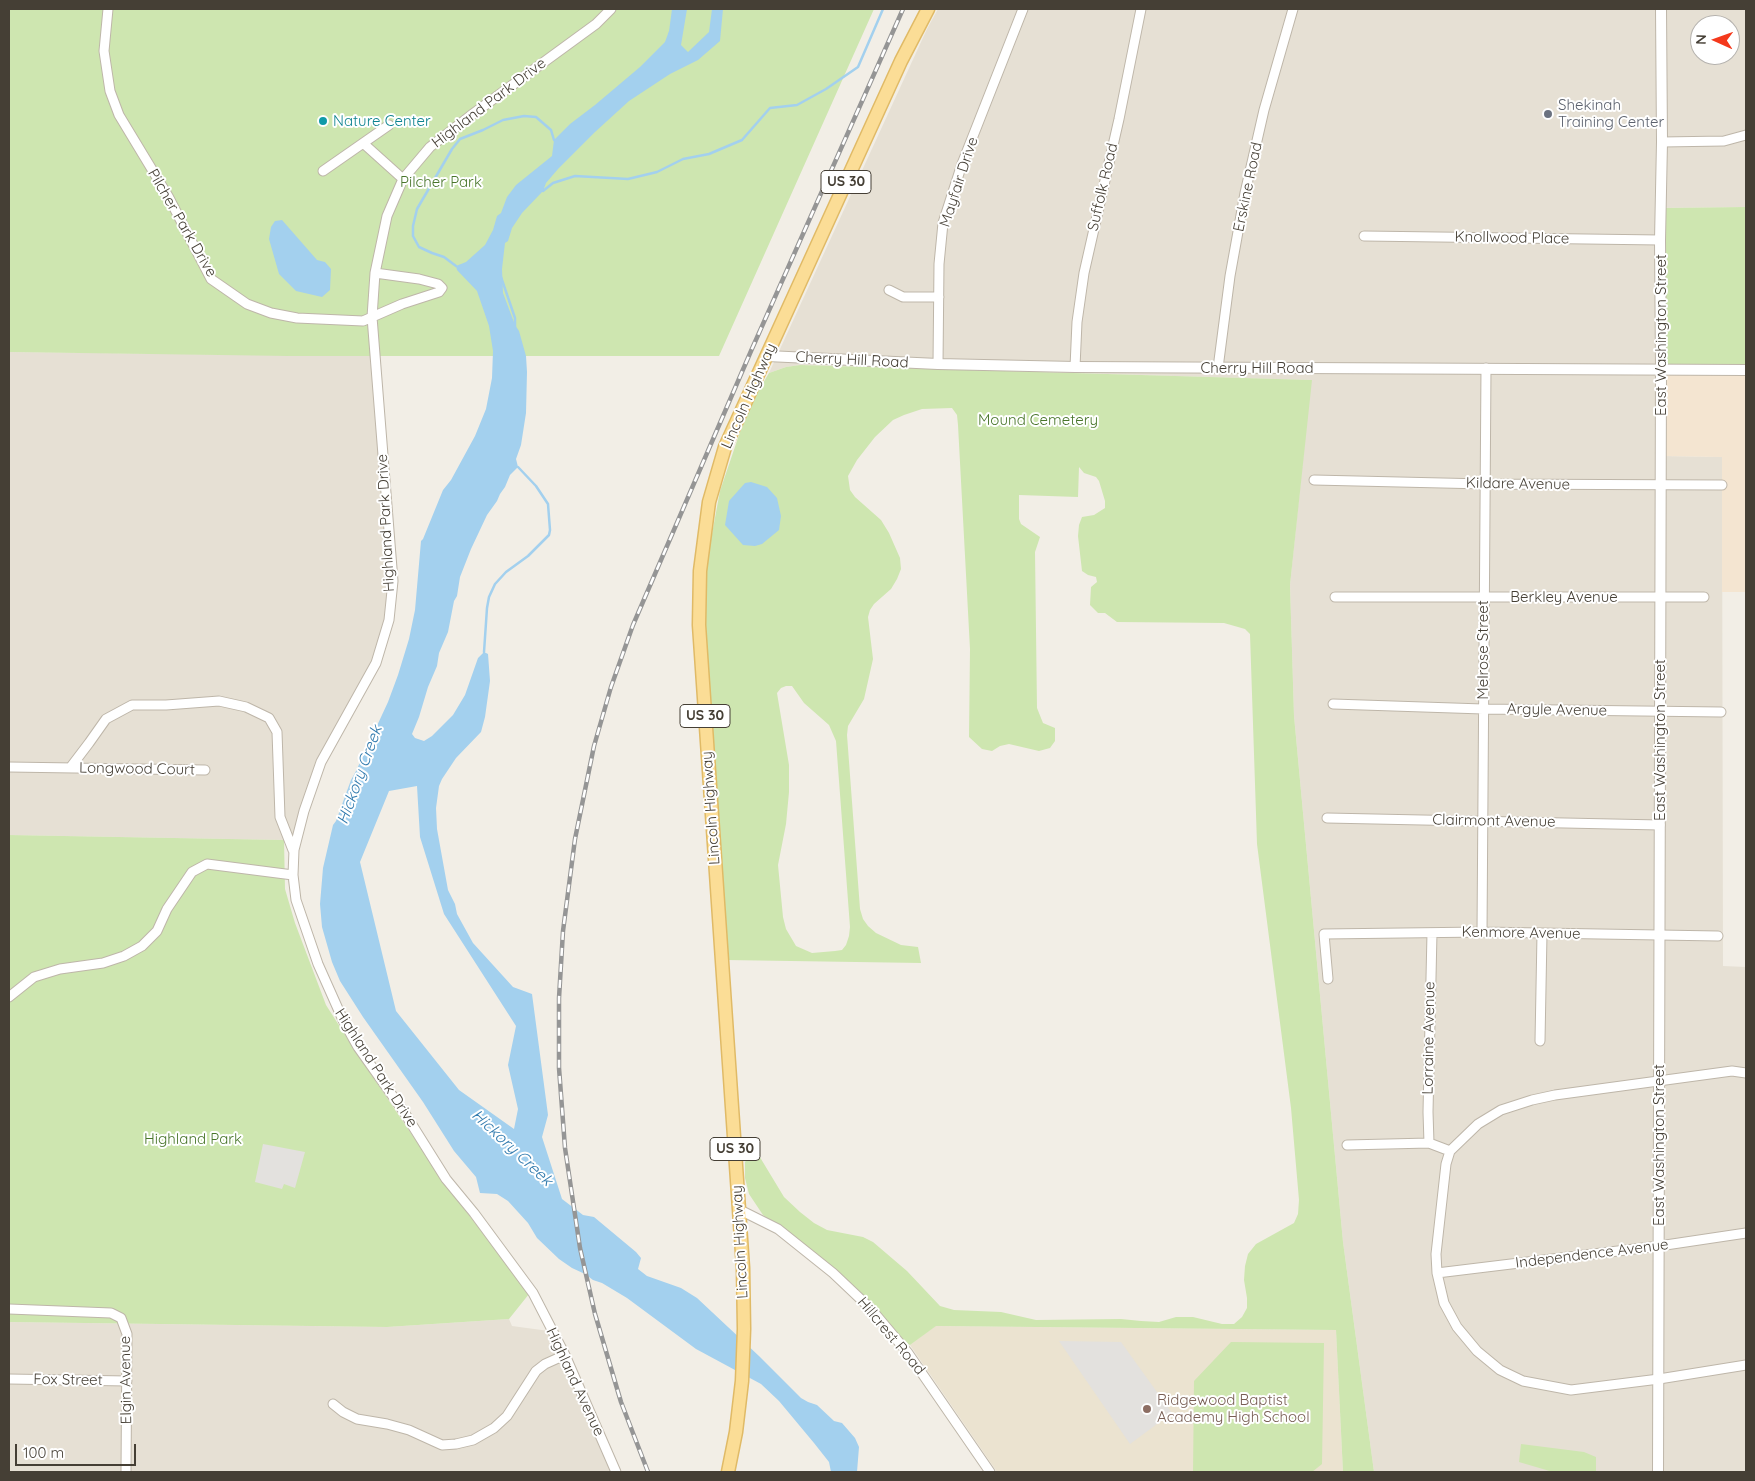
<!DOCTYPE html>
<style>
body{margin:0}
#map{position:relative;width:1755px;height:1481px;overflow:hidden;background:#f2eee6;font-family:Quicksand,sans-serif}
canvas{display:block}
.frame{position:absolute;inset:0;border:10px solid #453f35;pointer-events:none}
.north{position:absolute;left:1690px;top:15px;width:50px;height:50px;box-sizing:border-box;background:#fff;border:1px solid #b5b2ae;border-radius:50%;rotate:272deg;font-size:14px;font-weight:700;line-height:20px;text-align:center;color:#453f35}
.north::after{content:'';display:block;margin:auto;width:18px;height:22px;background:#f4391c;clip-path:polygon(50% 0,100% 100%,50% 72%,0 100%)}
.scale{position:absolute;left:15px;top:1444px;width:121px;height:22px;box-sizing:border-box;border:2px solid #453f35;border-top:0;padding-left:6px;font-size:15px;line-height:18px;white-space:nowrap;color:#453f35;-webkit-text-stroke:4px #fff;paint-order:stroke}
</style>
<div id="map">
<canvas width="1755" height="1481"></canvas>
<div class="frame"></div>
<div class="north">N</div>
<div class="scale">100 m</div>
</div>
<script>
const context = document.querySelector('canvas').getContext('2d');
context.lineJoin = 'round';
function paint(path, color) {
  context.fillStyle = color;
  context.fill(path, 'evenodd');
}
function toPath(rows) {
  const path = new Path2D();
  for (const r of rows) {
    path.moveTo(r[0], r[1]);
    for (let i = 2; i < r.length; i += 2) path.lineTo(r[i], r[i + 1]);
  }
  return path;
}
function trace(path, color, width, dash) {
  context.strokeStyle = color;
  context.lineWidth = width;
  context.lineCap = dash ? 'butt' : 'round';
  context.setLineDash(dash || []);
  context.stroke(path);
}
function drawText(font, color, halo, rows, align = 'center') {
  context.font = font + ' Quicksand,sans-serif';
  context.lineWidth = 4;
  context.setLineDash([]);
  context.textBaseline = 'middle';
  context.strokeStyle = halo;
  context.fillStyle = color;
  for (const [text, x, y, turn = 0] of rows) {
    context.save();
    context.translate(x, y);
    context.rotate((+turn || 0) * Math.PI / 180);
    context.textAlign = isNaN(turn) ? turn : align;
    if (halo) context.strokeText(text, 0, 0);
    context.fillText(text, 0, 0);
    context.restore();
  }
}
paint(toPath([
 [938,9,1746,9,1746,207,1658,208,1663,456,1722,457,1723,966,1746,967,1746,1472,1374,1472,1343,1242,1294,716,1290,585,1311,380,800,365,786,367,769,373,927,29],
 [1700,25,1730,25,1730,55,1700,55],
 [9,352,370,356,389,577,385,619,372,664,317,760,295,838,284,840,9,835],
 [509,1319,512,1326,549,1331,564,1357,613,1472,9,1472,9,1322,387,1327]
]), '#e6e0d4');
paint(toPath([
 [1664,371,1746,372,1746,592,1722,592,1722,457,1663,456]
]), '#f4e5d1');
paint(toPath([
 [935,1326,1336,1330,1343,1472,997,1472,910,1345]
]), '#ebe3d0');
paint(toPath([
 [9,9,874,9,719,356,289,356,9,352],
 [1746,207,1746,367,1663,366,1663,208],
 [800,365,1312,380,1290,585,1294,716,1343,1242,1374,1472,1343,1472,1336,1330,936,1326,910,1345,904,1343,856,1288,813,1252,763,1215,749,1194,745,1178,745,1162,752,1154,758,1154,784,1197,800,1212,814,1223,827,1230,863,1237,873,1242,907,1271,940,1306,954,1310,1001,1312,1036,1320,1121,1319,1141,1321,1159,1322,1176,1317,1193,1317,1222,1324,1234,1324,1242,1317,1247,1308,1247,1298,1244,1280,1245,1266,1248,1254,1256,1244,1294,1223,1298,1214,1299,1200,1291,1108,1257,844,1250,634,1245,629,1224,623,1117,622,1105,613,1098,613,1090,605,1091,587,1097,582,1096,577,1088,575,1082,571,1078,536,1079,525,1082,517,1094,515,1105,508,1105,501,1099,481,1096,477,1084,473,1079,467,1078,497,1019,495,1019,519,1021,524,1040,537,1035,552,1037,708,1043,723,1055,728,1055,741,1050,748,1039,751,1009,744,1000,746,992,751,982,749,969,737,970,649,958,425,957,415,952,408,922,409,904,415,893,420,875,437,857,460,848,476,850,490,855,497,881,520,889,533,900,558,901,569,897,579,891,589,874,604,870,610,868,617,873,659,864,699,848,726,847,735,860,909,863,919,868,926,876,933,901,945,918,947,921,963,726,960,703,601,706,566,720,491,740,432,753,400,769,373,786,367],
 [786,686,792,686,804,703,829,725,836,741,850,927,849,936,846,945,842,950,835,951,812,953,796,946,786,929,783,917,778,865,786,824,789,792,789,765,777,693,781,688],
 [9,835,284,840,285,889,295,923,326,1005,356,1052,444,1182,529,1294,509,1319,387,1327,9,1322],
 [1231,1342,1324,1343,1322,1464,1312,1472,1193,1472,1194,1381],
 [1521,1444,1584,1452,1596,1457,1596,1472,1553,1472,1519,1462]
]), '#cee6b0');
paint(toPath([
 [263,1144,305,1152,295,1188,284,1184,282,1189,255,1182],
 [1059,1341,1121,1342,1172,1413,1130,1444]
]), '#e3e1de');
paint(toPath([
 [672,9,687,9,681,45,688,52,709,32,712,9,723,9,720,41,698,60,670,74,629,101,595,132,558,169,546,183,543,191,522,213,512,228,508,241,505,243,502,269,503,293,515,325,519,331,526,356,527,372,526,413,521,445,516,459,518,467,510,475,505,487,500,494,497,501,487,515,471,549,460,577,457,596,454,601,448,632,439,653,437,666,428,687,419,717,412,734,415,738,424,741,432,736,453,715,465,695,478,658,484,652,488,654,490,681,485,717,481,732,456,758,442,779,439,786,436,808,437,829,448,890,455,904,457,914,473,943,513,987,532,994,548,1115,542,1137,562,1199,583,1215,594,1217,636,1252,641,1258,638,1269,647,1276,681,1288,697,1298,759,1356,801,1398,808,1402,817,1405,834,1421,842,1423,855,1438,859,1447,857,1472,831,1472,829,1462,814,1443,779,1401,761,1384,696,1349,627,1298,602,1283,593,1280,585,1274,572,1268,559,1259,537,1238,528,1223,508,1201,497,1194,480,1193,476,1177,454,1151,423,1102,363,1017,340,981,332,962,322,927,320,904,323,868,333,825,336,821,351,780,356,771,388,702,398,675,409,639,415,610,421,541,423,539,443,490,451,480,475,436,486,409,492,378,493,351,489,326,477,291,457,270,456,266,466,262,485,245,493,230,497,216,501,213,507,197,516,185,552,156,554,140,570,124,595,105,640,67,668,39],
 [417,786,420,837,444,914,516,1026,508,1065,518,1109,514,1129,459,1090,396,1011,360,862,389,791],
 [282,220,317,260,325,262,331,269,330,290,322,297,296,291,279,274,269,239,271,227,275,221],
 [751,482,767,487,777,498,781,516,779,530,762,544,755,546,743,545,725,525,729,501,745,483]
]), '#a3d0ee');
trace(toPath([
 [666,43,670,32],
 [543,191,553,183,575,176,628,179,657,172,683,159,709,154,742,140,770,108,797,105,826,89,858,67,883,9],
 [456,266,444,257,432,253,419,247,413,236,413,226,417,209,452,149,460,139,483,130,503,120,524,116,536,117,551,130,554,140],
 [501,277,515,318,515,327],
 [484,652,487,608,489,597,495,584,506,572,528,556,549,535,550,530,548,504,536,486,518,467]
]), '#a3d0ee', 2.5);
const minor = toPath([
 [108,9,104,51,110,91,119,115,168,196,211,279,247,304,271,313,297,318,363,321,402,304,439,292,442,288,438,284,419,279,375,273],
 [611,9,596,24,470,116,430,147,403,179,387,216,375,273,372,317,393,581,389,620,376,663,321,762,304,811,294,850,293,875,296,900,318,964,343,1020,358,1047,404,1112,446,1179,474,1213,533,1293,565,1355,616,1472],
 [1662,142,1724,141,1746,135],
 [363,143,403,179],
 [323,171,389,125],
 [1364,236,1660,240],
 [889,290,903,297,939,297],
 [938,364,939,264,943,223,962,164,1023,9],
 [1075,367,1077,322,1084,273,1119,119,1141,9],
 [1218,368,1230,276,1245,193,1264,110,1293,9],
 [1314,480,1485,484,1722,485],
 [1335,597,1704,597],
 [1333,704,1483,709,1721,712],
 [9,767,205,770],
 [70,768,89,743,106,719,132,705,166,705,219,701,246,707,269,718,277,732,280,817,293,850],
 [1327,818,1660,825],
 [1482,932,1486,368],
 [1328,979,1324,934,1482,932,1718,936],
 [9,997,34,977,60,969,103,963,124,956,142,946,157,931,167,909,192,872,207,864,293,875],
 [1540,1041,1542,934],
 [1746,1073,1732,1071,1555,1095,1532,1100,1501,1110,1478,1124,1450,1151,1446,1164,1436,1254,1437,1273,1444,1303,1457,1327,1477,1351,1500,1370,1523,1381,1571,1390,1659,1379,1746,1365],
 [1429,1143,1428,1112,1432,933],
 [1347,1145,1429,1143,1450,1151],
 [740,1210,778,1229,833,1273,871,1309,908,1353,990,1472],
 [1437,1273,1659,1246,1746,1233],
 [9,1309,111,1313,121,1318,127,1334,126,1472],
 [9,1379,127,1381],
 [333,1404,343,1412,357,1419,387,1424,409,1430,442,1445,456,1444,473,1440,494,1428,507,1416,536,1371,545,1364,565,1355]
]);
const tertiary = toPath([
 [767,356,938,364,1075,367,1746,370],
 [1658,1472,1661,369,1660,240,1662,142,1661,9]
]);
const primary = toPath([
 [728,1472,736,1432,742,1381,744,1329,743,1268,699,625,700,571,709,502,725,447,901,61,928,9]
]);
trace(minor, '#beb6a9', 11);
trace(tertiary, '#beb6a9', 12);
trace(primary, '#e0ba66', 15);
trace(minor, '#fff', 9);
trace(tertiary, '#fff', 10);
trace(primary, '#fbdd96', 12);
const rail = toPath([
 [648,1472,621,1402,595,1314,580,1248,565,1148,559,1068,559,998,563,931,575,839,594,746,611,687,633,625,751,351,903,9]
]);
trace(rail, '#959595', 4.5);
trace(rail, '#fff', 2.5, [8]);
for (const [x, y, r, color] of [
 [1548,114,5,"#6b7280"],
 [323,121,5,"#0f9aa8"],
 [1147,1409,5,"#8d6e63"]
]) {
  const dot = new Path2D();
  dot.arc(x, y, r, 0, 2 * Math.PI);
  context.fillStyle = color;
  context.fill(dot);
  trace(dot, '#fff', 2);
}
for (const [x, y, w] of [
 [846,182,50],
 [705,716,50],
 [735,1149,50]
]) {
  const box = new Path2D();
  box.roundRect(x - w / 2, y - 11.5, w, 23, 4);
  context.fillStyle = '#fff';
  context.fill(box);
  trace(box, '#453f35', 1);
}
drawText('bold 14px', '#453f35', null, [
 ["US 30",846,182],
 ["US 30",705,716],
 ["US 30",735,1149]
]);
drawText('15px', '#453f35', '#fff', [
 ["Highland Park Drive",489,103,-37],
 ["Mayfair Drive",959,182,-72],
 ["Suffolk Road",1103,187,-77],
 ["Erskine Road",1248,187,-78],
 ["Pilcher Park Drive",182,223,60],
 ["Knollwood Place",1512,238,1],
 ["East Washington Street",1661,335,-90],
 ["Cherry Hill Road",852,360,3],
 ["Cherry Hill Road",1257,368],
 ["Lincoln Highway",749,396,-66],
 ["Kildare Avenue",1518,484,1],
 ["Highland Park Drive",386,523,-93],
 ["Berkley Avenue",1564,597],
 ["Melrose Street",1483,650,-90],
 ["Argyle Avenue",1557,710,1],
 ["East Washington Street",1660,740,-90],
 ["Longwood Court",137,769,1],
 ["Lincoln Highway",711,808,-94],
 ["Clairmont Avenue",1494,821,1],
 ["Kenmore Avenue",1521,933,1],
 ["Lorraine Avenue",1429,1038,-89],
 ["Highland Park Drive",376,1068,57],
 ["East Washington Street",1659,1145,-90],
 ["Lincoln Highway",740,1242,-93],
 ["Independence Avenue",1592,1254,-7],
 ["Hillcrest Road",891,1336,50],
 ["Fox Street",68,1380,1],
 ["Elgin Avenue",126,1380,-91],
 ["Highland Avenue",575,1382,65]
]);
drawText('15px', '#5b616d', '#fff', [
 ["Shekinah",1558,105],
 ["Training Center",1558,122]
], 'left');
drawText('15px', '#0d838f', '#fff', [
 ["Nature Center",333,121]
], 'left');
drawText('15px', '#48752a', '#fff', [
 ["Pilcher Park",441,182],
 ["Mound Cemetery",1038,420],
 ["Highland Park",193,1139]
]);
drawText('15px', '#785e54', '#fff', [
 ["Ridgewood Baptist",1157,1400],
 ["Academy High School",1157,1417]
], 'left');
drawText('italic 16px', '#327bae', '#fff', [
 ["Hickory Creek",360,775,-70],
 ["Hickory Creek",512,1148,43]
]);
</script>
